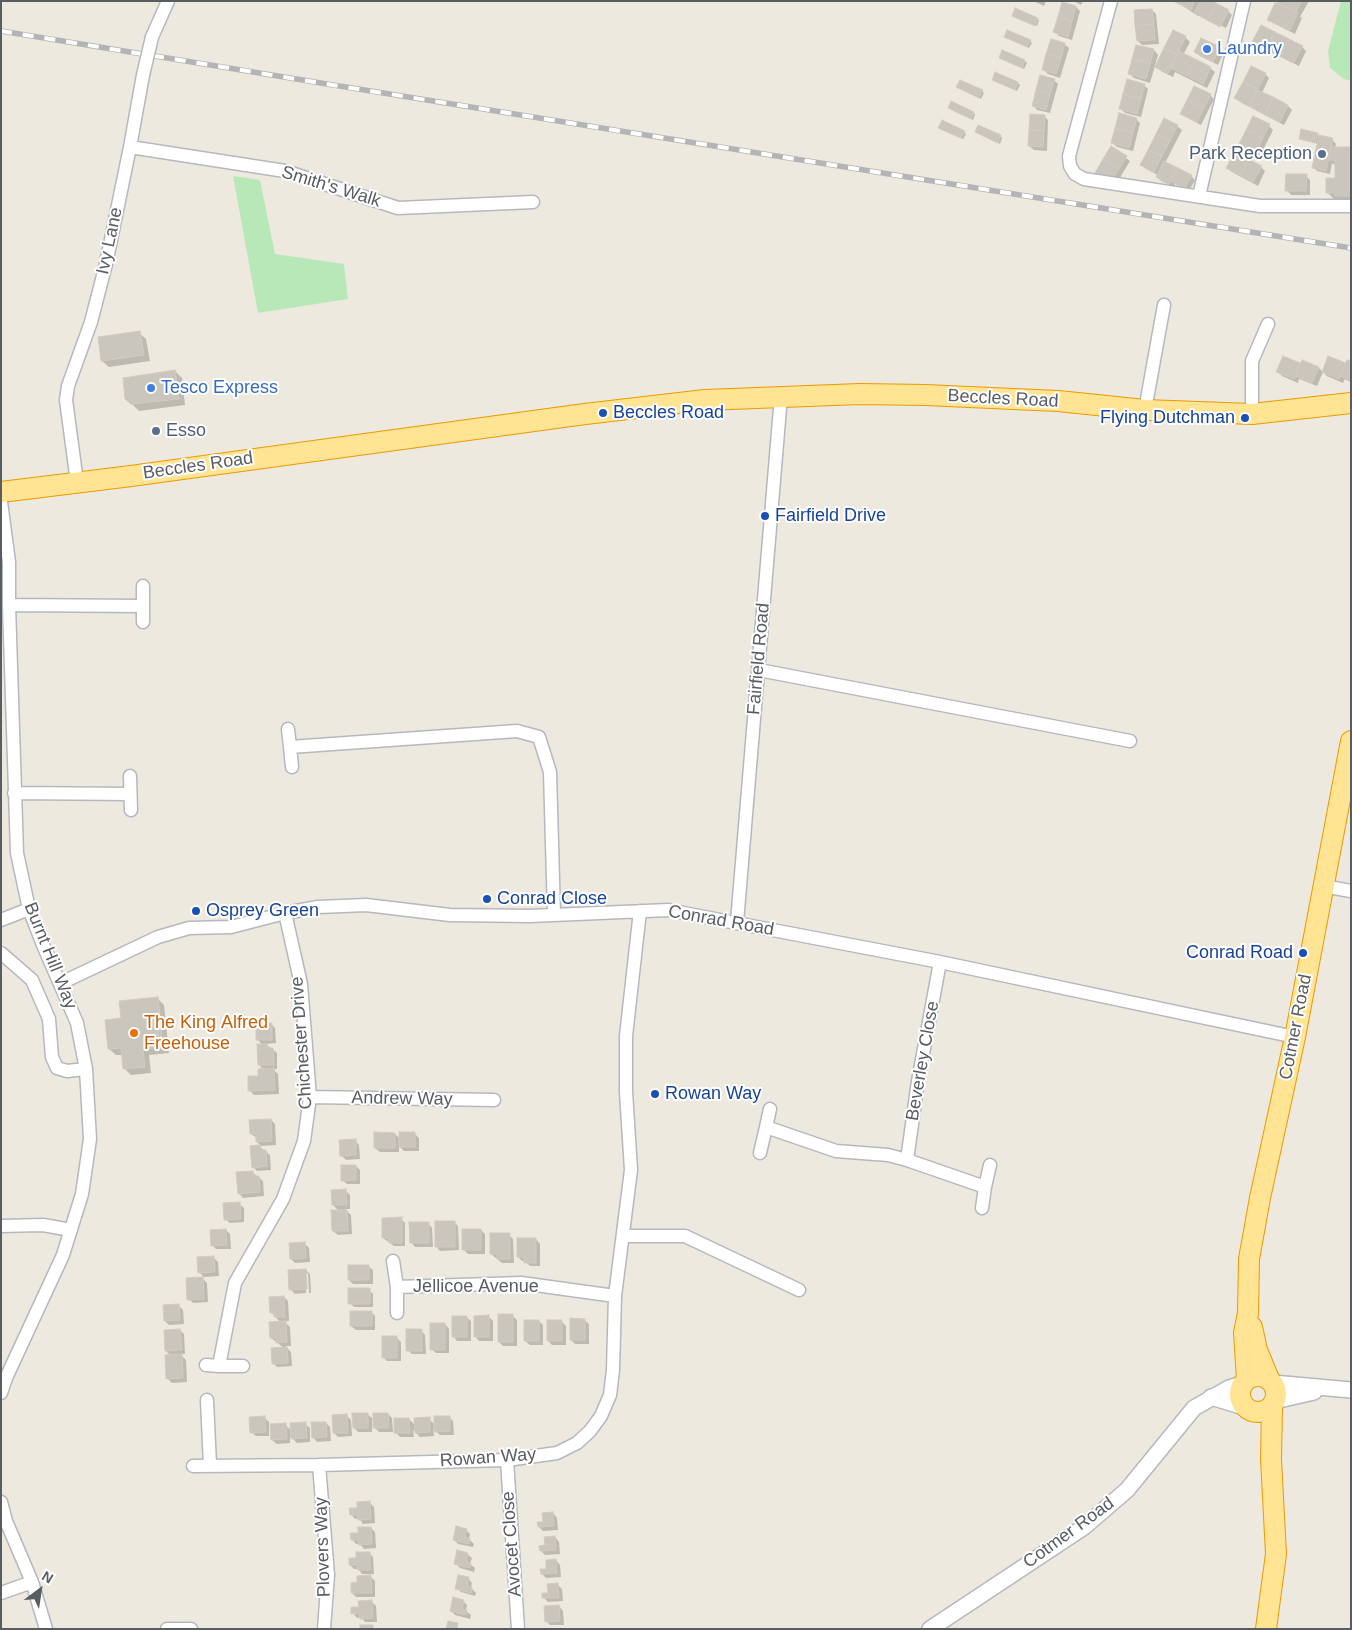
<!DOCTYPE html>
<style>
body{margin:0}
#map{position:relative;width:1352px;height:1630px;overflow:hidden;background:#ede9df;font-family:Helvetica,sans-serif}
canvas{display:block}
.frame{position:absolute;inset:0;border:2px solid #585d62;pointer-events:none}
.north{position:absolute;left:15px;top:1565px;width:50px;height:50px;-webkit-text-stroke:4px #fff;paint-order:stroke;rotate:31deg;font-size:14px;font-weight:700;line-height:20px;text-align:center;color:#585d62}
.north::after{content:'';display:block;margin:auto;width:18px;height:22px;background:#585d62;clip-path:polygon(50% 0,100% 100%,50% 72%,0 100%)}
</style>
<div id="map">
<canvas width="1352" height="1630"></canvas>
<div class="frame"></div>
<div class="north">N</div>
</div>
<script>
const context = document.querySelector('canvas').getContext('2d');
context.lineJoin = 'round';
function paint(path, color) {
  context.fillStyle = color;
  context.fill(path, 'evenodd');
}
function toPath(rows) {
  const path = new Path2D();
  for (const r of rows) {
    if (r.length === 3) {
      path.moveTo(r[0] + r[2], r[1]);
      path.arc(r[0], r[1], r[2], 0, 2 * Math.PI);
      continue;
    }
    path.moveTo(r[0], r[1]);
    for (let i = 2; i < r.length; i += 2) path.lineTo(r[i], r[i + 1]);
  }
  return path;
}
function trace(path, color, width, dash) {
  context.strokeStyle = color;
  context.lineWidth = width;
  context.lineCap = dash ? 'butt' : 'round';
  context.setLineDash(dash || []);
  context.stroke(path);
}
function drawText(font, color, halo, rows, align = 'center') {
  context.font = font + ' Helvetica,sans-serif';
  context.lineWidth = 4;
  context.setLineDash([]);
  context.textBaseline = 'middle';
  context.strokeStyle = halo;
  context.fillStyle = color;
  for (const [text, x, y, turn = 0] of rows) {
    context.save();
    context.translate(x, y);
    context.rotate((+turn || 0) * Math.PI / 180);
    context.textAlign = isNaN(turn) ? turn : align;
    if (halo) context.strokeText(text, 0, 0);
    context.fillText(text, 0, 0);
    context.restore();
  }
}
paint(toPath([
 [1341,1,1351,1,1351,81,1344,79,1330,68,1328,51],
 [233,176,260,180,275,254,344,264,348,299,258,313]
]), '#b9e8b8');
paint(toPath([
 [1033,1,1046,1,1044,6],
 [1073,1,1083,1,1081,5],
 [1175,1,1209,1,1228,11,1232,15,1226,28,1198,14,1198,16],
 [1279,1,1309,1,1300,17,1302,18,1295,34,1273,23,1269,19],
 [1076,7,1080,11,1072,40,1059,36,1055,32],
 [1016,10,1038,19,1039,21,1037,26,1015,17],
 [1152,10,1156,14,1159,44,1142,45,1138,41],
 [1173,32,1185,37,1190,42,1183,55,1210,68,1215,72,1207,88,1175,72,1173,77,1161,71,1156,66],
 [1005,37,1030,41,1032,43,1029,48],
 [1202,39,1220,48,1224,52,1218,65,1200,56,1196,52],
 [1254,41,1302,47,1306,51,1299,66,1258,46],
 [1064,44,1069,48,1060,78,1048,74,1043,69],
 [1137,46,1154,50,1158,55,1150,83,1134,78,1130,74],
 [1003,52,1025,61,1027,63,1024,69,1002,59,1000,58],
 [1252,67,1265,74,1269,78,1262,93,1288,106,1292,110,1284,125,1240,102,1236,98],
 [996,74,1018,83,1020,85,1017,91,995,81],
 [1054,80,1058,84,1050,113,1037,110,1033,105],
 [1144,85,1148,89,1141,117,1125,113,1120,108],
 [958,87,982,91,984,93,981,99],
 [1210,95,1214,99,1201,125,1186,117,1182,113],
 [949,108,973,113,975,114,973,120],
 [1044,116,1048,120,1047,151,1034,150,1029,146],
 [1136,119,1140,123,1133,151,1117,147,1112,142],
 [979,126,1001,136,1002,138,1000,144,976,132],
 [1177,126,1182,130,1165,163,1191,176,1195,180,1189,191,1175,184,1174,187,1161,181,1157,177,1158,175,1146,169,1142,165],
 [1269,126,1273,130,1260,156,1245,148,1241,144],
 [941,129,964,132,966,134,963,139],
 [1317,134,1318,136,1332,139,1336,144,1335,149,1351,149,1351,202,1343,202,1340,199,1334,199,1327,192,1336,179,1336,166,1332,163,1330,174,1317,171,1313,167,1318,144,1300,138],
 [1112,148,1130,161,1115,186,1101,177],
 [1261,167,1265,171,1258,186,1232,172,1227,168],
 [1306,176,1310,180,1310,195,1291,195,1287,190],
 [139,333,146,339,150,361,109,367,102,361],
 [1284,357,1301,365,1303,361,1319,368,1323,372,1329,357,1346,365,1348,361,1351,362,1351,382,1345,379,1343,383,1327,376,1323,372,1317,386,1299,379,1298,383,1282,376,1278,371],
 [175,371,182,378,185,405,139,411,126,398],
 [157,998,164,1005,169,1053,149,1055,151,1073,131,1075,124,1068,123,1055,116,1055,109,1049,122,1019],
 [271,1024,275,1028,276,1043,266,1044,277,1053,277,1069,273,1069,278,1074,279,1094,254,1095,249,1090,264,1070,259,1065,263,1045,258,1040],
 [271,1120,275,1124,276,1145,261,1146,257,1142,257,1138,251,1134],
 [414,1133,419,1138,419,1151,404,1151,399,1146,399,1152,380,1152,375,1148,395,1134,400,1139],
 [355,1140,359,1145,360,1159,346,1160,342,1156],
 [260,1147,270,1155,271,1170,257,1171,253,1167],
 [356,1166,360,1170,360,1184,347,1184,342,1180],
 [252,1172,263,1181,264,1196,243,1198,239,1193],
 [346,1191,350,1195,350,1209,345,1209,351,1215,352,1234,338,1235,333,1231,339,1211,333,1205],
 [239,1204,244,1208,244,1222,230,1223,225,1219],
 [401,1219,405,1223,405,1246,394,1246,383,1238],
 [454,1222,458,1226,459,1250,440,1251,436,1246],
 [428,1223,432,1228,433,1247,415,1247,411,1242],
 [226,1230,230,1234,231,1249,216,1249,212,1245],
 [481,1230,485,1234,485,1254,468,1254,463,1249],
 [509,1235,513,1239,514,1263,502,1263,491,1254],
 [536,1239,540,1244,540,1266,530,1266,525,1261,522,1261,518,1257],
 [305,1244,309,1248,310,1262,295,1263,291,1259],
 [213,1257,218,1262,219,1276,204,1277,199,1272],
 [368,1266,373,1270,373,1284,353,1284,349,1280],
 [306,1270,310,1274,311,1293,309,1293,308,1273,305,1273,306,1293,295,1294,291,1290],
 [202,1278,207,1283,208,1302,193,1303,189,1299],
 [369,1290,373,1294,373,1307,354,1307,350,1303],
 [284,1297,288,1301,289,1321,284,1321,290,1327,291,1346,285,1346,291,1352,292,1366,277,1367,273,1363,284,1348,271,1338,281,1323,271,1312],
 [179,1306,183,1310,184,1324,169,1325,165,1321],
 [371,1312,375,1316,375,1330,356,1330,351,1326],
 [512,1315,517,1320,517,1346,503,1346,499,1342],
 [466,1317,471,1321,471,1341,457,1341,453,1336],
 [489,1317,493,1321,493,1341,479,1341,475,1336],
 [584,1320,589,1324,589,1344,575,1344,571,1340],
 [539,1321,543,1325,543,1345,530,1345,525,1341],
 [561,1321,566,1326,566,1345,552,1345,548,1341],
 [445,1324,449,1329,449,1353,436,1353,431,1349],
 [180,1330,184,1334,185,1354,180,1354,186,1360,187,1382,172,1383,167,1378,171,1356,166,1351],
 [421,1330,425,1335,426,1354,412,1354,408,1350],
 [397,1338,401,1342,401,1361,387,1361,383,1357],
 [367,1414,372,1418,372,1432,358,1432,354,1428],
 [388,1414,392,1418,393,1432,379,1432,375,1428],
 [347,1416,351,1420,352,1436,338,1437,334,1433],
 [264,1417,269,1422,269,1436,256,1436,251,1432],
 [449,1417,453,1421,454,1435,440,1435,433,1429,434,1436,420,1437,413,1430,414,1437,400,1437,396,1433,409,1419,415,1425,429,1419,435,1425],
 [326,1423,330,1427,331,1441,317,1442,313,1437],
 [305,1424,310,1428,310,1442,297,1443,290,1436,290,1443,277,1444,272,1440,285,1425,292,1431],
 [370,1503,374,1507,375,1523,363,1524,359,1518,355,1519,351,1514],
 [553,1513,557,1518,558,1530,543,1531,539,1527],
 [371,1528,375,1532,376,1548,364,1549,360,1544,356,1544,352,1539],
 [466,1530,470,1534,469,1539,474,1544,473,1547,458,1544,454,1540],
 [555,1537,559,1542,560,1554,545,1555,541,1551],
 [369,1553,373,1557,374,1574,362,1574,358,1569,354,1569,350,1565],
 [467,1554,472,1558,470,1564,475,1568,474,1572,460,1568,456,1564],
 [556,1560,560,1565,561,1577,546,1578,542,1574],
 [371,1577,375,1581,375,1597,356,1597,352,1593,358,1584],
 [468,1578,472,1583,471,1588,476,1593,475,1596,461,1592,456,1588],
 [558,1585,562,1589,563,1601,548,1602,544,1598],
 [463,1601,467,1605,466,1611,471,1615,470,1619,455,1615,451,1611],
 [372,1602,376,1606,377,1622,365,1622,361,1617,357,1618,353,1613],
 [559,1606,563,1611,564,1625,550,1625,546,1621]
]), '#0003');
const building = toPath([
 [1173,1,1195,1,1191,10,1173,1],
 [1200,1,1212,1,1216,3,1207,20,1194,13,1200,1],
 [1278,1,1302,1,1296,12,1277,3,1278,1],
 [1062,2,1076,6,1072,21,1058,17,1062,2],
 [1216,3,1229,10,1220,27,1207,20,1216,3],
 [1275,3,1298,13,1290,30,1267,20,1275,3],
 [1015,8,1038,18,1035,26,1012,16,1015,8],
 [1152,9,1154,24,1135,26,1134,10,1152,9],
 [1058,17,1072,21,1068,37,1053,32,1058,17],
 [1154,24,1155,40,1137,41,1135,26,1154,24],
 [1261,25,1275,32,1266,49,1252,42,1261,25],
 [1007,30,1031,40,1027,47,1004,37,1007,30],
 [1173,30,1186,36,1177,55,1164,48,1173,30],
 [1275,32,1289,39,1280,56,1266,49,1275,32],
 [1201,38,1220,47,1213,62,1194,52,1201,38],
 [1051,39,1065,43,1061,58,1046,54,1051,39],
 [1289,39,1303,46,1294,62,1280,56,1289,39],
 [1136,45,1154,49,1150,64,1132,59,1136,45],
 [1164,48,1177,55,1168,73,1155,67,1164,48],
 [1002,50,1025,60,1022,68,999,58,1002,50],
 [1179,51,1195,59,1187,76,1171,68,1179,51],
 [1046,54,1061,58,1056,74,1042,70,1046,54],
 [1132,59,1150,64,1146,79,1128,74,1132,59],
 [1195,59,1211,67,1203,84,1187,76,1195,59],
 [1251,66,1266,73,1258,89,1243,82,1251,66],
 [995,72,1018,82,1015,90,992,80,995,72],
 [1040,75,1055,79,1050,94,1036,90,1040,75],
 [1127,79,1145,84,1141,99,1123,94,1127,79],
 [960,80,983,90,979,98,956,87,960,80],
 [1243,82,1258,90,1249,106,1234,98,1243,82],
 [1194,86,1211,94,1204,108,1187,100,1194,86],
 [1036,90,1050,94,1046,110,1032,106,1036,90],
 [1258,90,1273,97,1265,114,1249,106,1258,90],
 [1123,94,1141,99,1137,114,1119,109,1123,94],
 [1273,97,1288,105,1280,122,1265,114,1273,97],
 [1187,100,1204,108,1197,122,1180,114,1187,100],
 [951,101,974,112,971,119,948,108,951,101],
 [1119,113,1137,118,1133,133,1115,128,1119,113],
 [1030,114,1045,115,1044,131,1029,130,1030,114],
 [1253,116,1270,124,1263,138,1246,130,1253,116],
 [1164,118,1178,125,1170,141,1156,134,1164,118],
 [942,120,965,131,961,138,938,128,942,120],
 [978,125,1001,135,998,143,975,132,978,125],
 [1115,128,1133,133,1129,148,1111,143,1115,128],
 [1301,129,1318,133,1315,143,1299,139,1301,129],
 [1029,130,1044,131,1043,147,1028,146,1029,130],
 [1246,130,1263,138,1256,152,1239,144,1246,130],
 [1156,134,1170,141,1162,156,1148,150,1156,134],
 [1319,135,1333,138,1326,171,1312,168,1319,135],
 [1111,146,1127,156,1119,169,1103,159,1111,146],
 [1331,147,1351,147,1351,196,1335,196,1335,193,1326,193,1326,178,1335,178,1335,160,1328,160,1331,147],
 [1148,150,1162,156,1154,172,1140,165,1148,150],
 [1235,152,1248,159,1240,175,1226,168,1235,152],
 [1103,159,1119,169,1110,182,1095,173,1103,159],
 [1248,159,1262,166,1253,182,1240,175,1248,159],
 [1164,161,1178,168,1169,184,1156,177,1164,161],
 [1178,168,1192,175,1185,188,1171,181,1178,168],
 [1286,174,1307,174,1306,191,1285,191,1286,174],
 [140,331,144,355,101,361,98,337,140,331],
 [1283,356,1300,363,1294,379,1276,372,1283,356],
 [1328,356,1346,363,1339,379,1322,372,1328,356],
 [1302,360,1319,367,1312,383,1295,376,1302,360],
 [1347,360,1351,361,1351,380,1340,376,1347,360],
 [175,370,179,399,131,404,125,399,123,378,175,370],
 [158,997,163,1047,143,1049,145,1067,123,1069,121,1048,108,1049,105,1020,121,1018,119,1001,158,997],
 [256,1023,272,1023,272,1040,256,1040,256,1023],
 [257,1044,267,1044,268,1048,273,1048,274,1065,258,1065,257,1044],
 [274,1068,275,1090,248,1091,248,1076,258,1076,258,1069,274,1068],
 [271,1119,272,1141,256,1142,256,1134,250,1134,249,1120,271,1119],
 [374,1132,395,1133,395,1148,374,1148,374,1132],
 [399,1132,415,1132,415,1147,399,1147,399,1132],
 [356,1139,356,1155,340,1156,339,1140,356,1139],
 [260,1145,261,1150,266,1150,267,1166,252,1168,250,1146,260,1145],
 [341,1165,356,1165,356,1180,341,1181,341,1165],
 [253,1171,253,1176,259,1176,260,1192,238,1194,236,1172,253,1171],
 [346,1189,347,1205,332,1205,331,1190,346,1189],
 [240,1202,241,1219,224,1220,223,1203,240,1202],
 [331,1210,347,1210,348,1231,332,1231,331,1210],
 [402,1217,402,1243,389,1243,389,1238,382,1238,382,1218,402,1217],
 [435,1221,455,1221,455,1247,435,1247,435,1221],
 [409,1222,429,1222,429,1243,410,1243,409,1222],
 [226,1229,227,1245,211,1246,210,1230,226,1229],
 [462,1229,481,1229,481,1250,462,1250,462,1229],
 [490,1233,510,1233,510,1259,497,1259,497,1254,490,1254,490,1233],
 [517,1238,536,1238,536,1263,524,1263,524,1257,517,1257,517,1238],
 [305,1242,306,1258,290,1259,289,1243,305,1242],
 [214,1256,215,1272,198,1273,197,1257,214,1256],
 [348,1265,369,1265,369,1280,348,1280,348,1265],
 [306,1269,307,1289,289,1290,288,1270,306,1269],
 [203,1277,204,1299,187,1300,186,1278,203,1277],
 [348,1288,370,1288,370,1304,348,1304,348,1288],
 [284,1296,285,1317,274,1317,274,1313,270,1313,269,1297,284,1296],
 [179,1304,180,1320,164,1321,163,1305,179,1304],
 [350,1311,372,1311,372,1326,350,1326,350,1311],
 [498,1314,513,1314,513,1342,498,1342,498,1314],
 [489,1315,489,1337,474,1337,474,1316,489,1315],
 [452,1316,467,1316,467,1337,452,1337,452,1316],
 [570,1318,585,1319,585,1340,570,1340,570,1318],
 [524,1320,539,1320,539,1341,524,1341,524,1320],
 [547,1320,562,1320,562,1341,547,1341,547,1320],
 [286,1321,287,1342,276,1343,276,1338,270,1338,269,1322,286,1321],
 [430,1323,445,1323,445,1350,430,1350,430,1323],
 [180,1329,182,1350,165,1351,164,1330,180,1329],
 [406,1329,422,1329,422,1351,406,1351,406,1329],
 [382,1336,397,1336,397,1358,382,1358,382,1336],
 [287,1347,288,1363,272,1364,271,1348,287,1347],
 [182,1354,183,1378,166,1379,165,1355,182,1354],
 [352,1413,368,1413,368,1428,353,1428,352,1413],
 [373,1413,388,1413,389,1428,373,1428,373,1413],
 [347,1414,348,1433,333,1433,332,1415,347,1414],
 [265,1416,266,1432,250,1433,249,1417,265,1416],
 [434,1416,450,1416,450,1431,434,1432,434,1416],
 [430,1417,430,1432,415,1433,414,1418,430,1417],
 [394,1418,409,1418,410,1433,394,1433,394,1418],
 [306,1422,307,1438,291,1439,290,1423,306,1422],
 [311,1422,326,1422,327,1437,312,1438,311,1422],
 [286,1423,287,1439,271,1440,270,1424,286,1423],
 [370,1501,371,1519,358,1520,357,1515,350,1515,349,1508,357,1508,357,1502,370,1501],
 [553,1512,554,1526,538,1527,537,1522,543,1522,542,1513,553,1512],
 [456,1526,467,1529,465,1537,470,1539,469,1544,453,1540,456,1526],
 [358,1527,371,1527,372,1544,359,1545,358,1540,351,1540,350,1533,358,1533,358,1527],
 [555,1536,556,1550,540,1551,539,1546,545,1545,544,1537,555,1536],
 [457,1550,468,1553,466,1562,471,1563,470,1568,454,1564,457,1550],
 [356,1552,370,1552,370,1570,357,1570,357,1565,349,1565,349,1558,356,1558,356,1552],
 [556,1559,557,1573,541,1574,540,1569,546,1569,546,1560,556,1559],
 [371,1575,372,1593,351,1593,351,1583,357,1582,357,1576,371,1575],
 [458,1575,469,1577,467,1586,472,1587,471,1593,455,1589,458,1575],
 [558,1583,559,1598,542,1598,542,1593,548,1593,547,1584,558,1583],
 [453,1597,464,1600,462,1609,467,1610,466,1615,450,1611,453,1597],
 [372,1600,373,1618,360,1619,359,1613,351,1614,351,1607,359,1607,358,1601,372,1600],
 [559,1605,560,1621,545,1622,544,1606,559,1605],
 [448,1621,458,1623,457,1629,446,1629,448,1621],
 [360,1625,373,1625,373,1629,360,1629,360,1625]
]);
paint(building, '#cac6be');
trace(building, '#d2cbbd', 1);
const minor = toPath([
 [1111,1,1069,156,1070,166,1075,174,1084,179,1260,206,1351,206],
 [152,37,168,1],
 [130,147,285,171,398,208,533,202],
 [1199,196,1244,1],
 [1145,410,1164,305],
 [1252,414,1252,361,1268,324],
 [77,482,66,400,68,386,91,322,106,264,130,147,143,75],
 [1,502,9,562,9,605,17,853,29,909,43,945,77,1023,86,1069,90,1139,82,1194,63,1255,6,1378,1,1393],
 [9,605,143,606],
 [143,622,143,586],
 [759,670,1130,741],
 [288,729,290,747],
 [292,767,290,747,517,731,539,737,550,772,554,915],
 [130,776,131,810],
 [14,793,130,794],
 [1323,886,1351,891],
 [1,920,29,909],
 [737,922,781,396],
 [1,953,32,980,49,1019,52,1057,57,1068,67,1071,86,1069],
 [61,983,158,937,189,928,231,927,285,913,318,907,366,905,450,915,530,916,668,910,940,962,1295,1037],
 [310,1097,494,1100],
 [770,1109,766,1127,836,1151,888,1155,907,1160,985,1187,990,1165],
 [760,1153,766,1127],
 [907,1160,918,1081,940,962],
 [982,1208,985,1187],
 [1,1226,43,1225,71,1230],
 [623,1236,685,1236,799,1290],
 [393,1261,397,1287],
 [397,1313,397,1287,521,1283,615,1296],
 [206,1365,219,1366,235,1283,283,1199,304,1141,310,1097,301,984,285,913],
 [219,1366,243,1366],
 [207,1400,210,1465],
 [507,1460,518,1629],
 [319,1465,328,1575,324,1629],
 [193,1466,319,1465,507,1460,557,1453,577,1443,590,1431,601,1416,610,1395,613,1370,615,1296,631,1170,626,1092,626,1036,640,911],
 [1,1502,6,1521,32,1582,46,1629],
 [1,1593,32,1582],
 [167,1629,191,1629]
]);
const tertiary = toPath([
 [1273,1383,1351,1390],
 [1211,1397,1244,1407],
 [1274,1404,1279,1400,1314,1392],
 [930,1629,1084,1527,1127,1490,1194,1408,1229,1388,1244,1383]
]);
const trunk = toPath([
 [1,492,131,476,585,414,705,400,860,394,925,395,1058,401,1145,410,1252,414,1351,403],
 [1252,1327,1257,1350,1269,1379],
 [1258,1394,18],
 [1247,1380,1244,1333,1248,1313,1249,1259,1260,1198,1295,1037,1351,741],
 [1266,1629,1276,1554,1271,1459,1272,1407]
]);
trace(minor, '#b5b8be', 15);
trace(tertiary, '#b5b8be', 18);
trace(trunk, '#ec9a00', 22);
trace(minor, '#fff', 12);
trace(tertiary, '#fff', 15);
trace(trunk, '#ffe493', 20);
const rail = toPath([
 [1,31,327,84,1351,248]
]);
trace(rail, '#b3b4b5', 5.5);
trace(rail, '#fff', 4, [11]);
const minorBridge = toPath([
 [143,75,152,37]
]);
trace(minorBridge, '#b5b8be', 15, []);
trace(minorBridge, '#fff', 12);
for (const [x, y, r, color] of [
 [1207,49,5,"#3f7fe0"],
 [1322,154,5,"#5c6f8a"],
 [151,388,5,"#3f7fe0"],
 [603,413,5,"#1a4fb4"],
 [1245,418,5,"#1a4fb4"],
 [156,431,5,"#5c6f8a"],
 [765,516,5,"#1a4fb4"],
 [487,899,5,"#1a4fb4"],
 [196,911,5,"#1a4fb4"],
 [1303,953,5,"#1a4fb4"],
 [134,1033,5,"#e8710a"],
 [655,1094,5,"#1a4fb4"]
]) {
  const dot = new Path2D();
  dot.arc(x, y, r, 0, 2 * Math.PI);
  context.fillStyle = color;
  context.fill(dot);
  trace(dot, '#fff', 2);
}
drawText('18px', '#366cbe', '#fff', [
 ["Laundry",1217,49],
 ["Tesco Express",161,388]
], 'left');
drawText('18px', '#4e5e75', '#fff', [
 ["Park Reception",1312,154],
 ["Esso",166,431,"left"]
], 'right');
drawText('18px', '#585d62', '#fff', [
 ["Smith's Walk",331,187,17],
 ["Ivy Lane",110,241,-78],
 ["Beccles Road",1003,399,3],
 ["Beccles Road",198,466,-8],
 ["Fairfield Road",759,659,-85],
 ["Conrad Road",721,921,10],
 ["Burnt Hill Way",50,956,68],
 ["Cotmer Road",1296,1027,-79],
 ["Chichester Drive",302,1043,-94],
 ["Beverley Close",923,1061,-80],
 ["Andrew Way",402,1099,1],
 ["Jellicoe Avenue",476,1287],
 ["Rowan Way",488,1458,-4],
 ["Cotmer Road",1069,1533,-36],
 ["Avocet Close",512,1544,-94],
 ["Plovers Way",323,1547,-92]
]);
drawText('18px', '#164399', '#fff', [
 ["Beccles Road",613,413],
 ["Flying Dutchman",1235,418,"right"],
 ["Fairfield Drive",775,516],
 ["Conrad Close",497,899],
 ["Osprey Green",206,911],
 ["Conrad Road",1293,953,"right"],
 ["Rowan Way",665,1094]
], 'left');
drawText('18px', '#c56008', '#fff', [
 ["The King Alfred",144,1023],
 ["Freehouse",144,1044]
], 'left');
</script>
